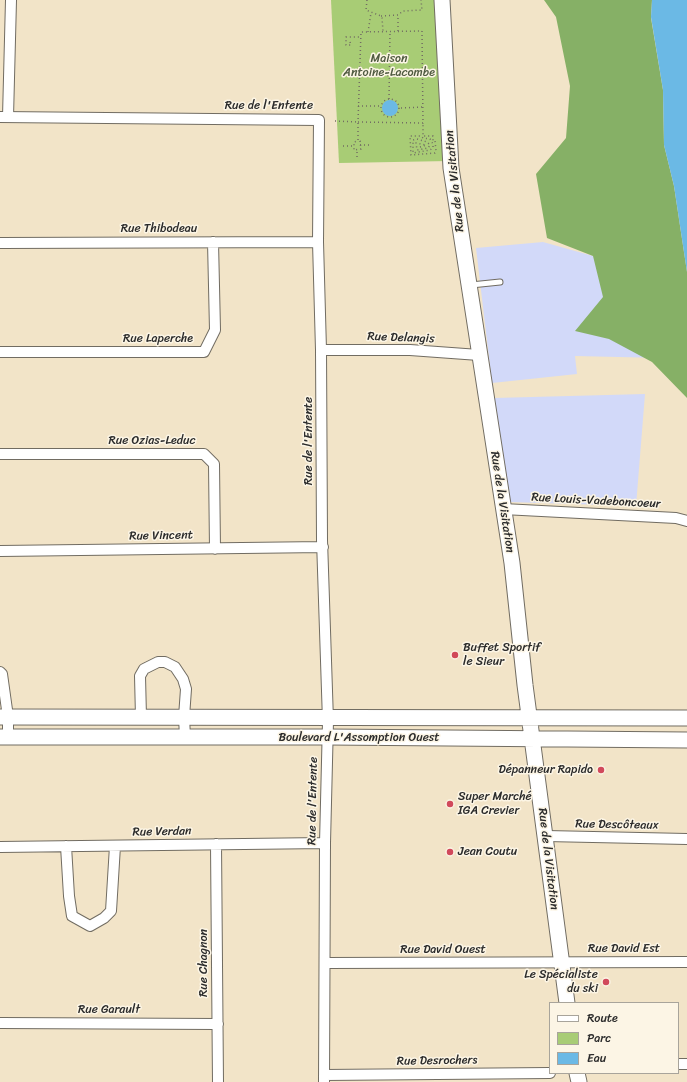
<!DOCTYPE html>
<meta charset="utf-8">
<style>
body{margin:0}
#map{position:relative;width:687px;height:1082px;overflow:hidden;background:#f2e4c8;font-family:Sriracha,sans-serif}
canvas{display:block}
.legend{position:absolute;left:549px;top:1002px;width:130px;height:72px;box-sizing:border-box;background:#fcf5e5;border:1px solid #a8a49b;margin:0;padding:5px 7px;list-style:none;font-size:12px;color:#2b2b2b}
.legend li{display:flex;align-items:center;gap:8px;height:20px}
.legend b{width:20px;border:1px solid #a8a49b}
</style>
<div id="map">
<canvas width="687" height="1082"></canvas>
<ul class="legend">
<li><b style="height:5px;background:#fff"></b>Route</li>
<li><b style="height:11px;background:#a8cc75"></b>Parc</li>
<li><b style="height:11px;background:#6bb9e5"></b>Eau</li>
</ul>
</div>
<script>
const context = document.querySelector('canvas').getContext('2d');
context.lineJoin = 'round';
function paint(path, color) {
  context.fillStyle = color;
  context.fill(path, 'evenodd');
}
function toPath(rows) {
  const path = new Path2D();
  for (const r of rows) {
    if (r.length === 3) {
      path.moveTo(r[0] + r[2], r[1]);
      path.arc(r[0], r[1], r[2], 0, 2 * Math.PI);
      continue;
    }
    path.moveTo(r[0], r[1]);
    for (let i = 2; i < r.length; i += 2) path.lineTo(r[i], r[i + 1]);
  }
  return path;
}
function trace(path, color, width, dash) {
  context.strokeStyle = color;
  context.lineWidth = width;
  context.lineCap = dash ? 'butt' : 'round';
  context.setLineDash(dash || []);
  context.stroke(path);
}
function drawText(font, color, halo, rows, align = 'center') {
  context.font = font + ' Sriracha,sans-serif';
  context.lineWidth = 3;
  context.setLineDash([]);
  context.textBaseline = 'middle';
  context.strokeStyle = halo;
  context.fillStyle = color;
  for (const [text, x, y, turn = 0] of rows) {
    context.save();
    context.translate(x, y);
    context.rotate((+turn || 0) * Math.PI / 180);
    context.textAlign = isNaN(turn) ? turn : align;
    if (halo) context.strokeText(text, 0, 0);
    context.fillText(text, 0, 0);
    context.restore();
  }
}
paint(toPath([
 [543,242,593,256,662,358,575,356,577,374,492,383,476,248],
 [645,394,636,506,509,502,494,398]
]), '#d2d9f9');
paint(toPath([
 [331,0,442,0,449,161,339,163]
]), '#a8cc75');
paint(toPath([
 [544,0,652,0,651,18,663,90,664,145,674,186,687,272,687,398,652,362,609,339,575,331,603,297,593,256,547,238,536,174,566,138,570,86,556,17]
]), '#86b066');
paint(toPath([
 [652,0,687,0,687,272,674,186,664,145,663,90,651,17],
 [390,108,8]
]), '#6bb9e5');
const lane = toPath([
 [471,285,500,282]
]);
const street = toPath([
 [0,117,319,120,318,242,321,350,322,540,328,721,325,843,324,1082],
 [8,117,11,0],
 [0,243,318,242],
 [321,350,410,350,479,355],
 [0,352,204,352,215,330,213,242],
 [0,454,204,454,214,464,215,549],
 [503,509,676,518,687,521],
 [0,551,323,547],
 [0,672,2,674,8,717,8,737],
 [141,717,140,676,144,669,158,662,165,662,175,667,183,679,186,689,184,717,185,737],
 [546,836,687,839],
 [216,844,218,1082],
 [66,846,69,896,72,916,90,926,104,918,111,911,115,846],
 [0,847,325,843],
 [325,963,687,962],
 [0,1023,218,1024],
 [678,1064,687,1064],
 [324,1075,550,1073]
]);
const secondary = toPath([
 [442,0,451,168,512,563,525,685,567,1003],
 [0,717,687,718],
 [0,737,328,737,687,740],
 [577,1073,579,1082]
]);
trace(lane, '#716c62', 7);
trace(street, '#716c62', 12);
trace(secondary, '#716c62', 17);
trace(toPath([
 [367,0,366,10,381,16,382,18,383,31],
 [381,16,398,15,403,11,422,10,421,0],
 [398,31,398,15],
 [422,31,423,123,358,122,361,32,422,31],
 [368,32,371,13],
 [350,42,351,45,346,45,346,37,360,37],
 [359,75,423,76],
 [390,108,9],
 [389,99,390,32],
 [358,106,380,106],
 [401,108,423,107],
 [335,121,358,122,358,141,360,141,361,149,354,150,354,142,358,141],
 [360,145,370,145],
 [343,146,354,146],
 [420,147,426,145,416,143,417,150,428,148,430,145,427,142,417,139,413,140,413,153,430,150,433,148,433,144,430,139,423,138,421,136,410,136,411,155,435,153,436,151,435,141,433,141,433,136,423,136,423,123],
 [357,157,357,149]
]), '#716c62', 1.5, [1, 3]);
trace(lane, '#fff', 5);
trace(street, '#fff', 10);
trace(secondary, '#fff', 15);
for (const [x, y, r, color] of [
 [455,655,4,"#d1495b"],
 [601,770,4,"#d1495b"],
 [450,804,4,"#d1495b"],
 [450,852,4,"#d1495b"],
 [606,982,4,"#d1495b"]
]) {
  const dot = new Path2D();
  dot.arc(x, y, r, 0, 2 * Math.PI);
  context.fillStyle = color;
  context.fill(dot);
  trace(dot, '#fcf5e5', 1.5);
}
drawText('12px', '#505b41', '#fcf5e5', [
 ["Maison",389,59],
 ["Antoine-Lacombe",389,73]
]);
drawText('12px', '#2b2b2b', '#fcf5e5', [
 ["Rue de l'Entente",269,106],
 ["Rue de la Visitation",455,181,-96],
 ["Rue Thibodeau",159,229],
 ["Rue Delangis",401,338,2],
 ["Rue Laperche",158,339],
 ["Rue Ozias-Leduc",152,441],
 ["Rue de l'Entente",309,441,-90],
 ["Rue Louis-Vadeboncoeur",596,501,3],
 ["Rue de la Visitation",502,502,81],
 ["Rue Vincent",161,536,-1],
 ["Boulevard L'Assomption Ouest",359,738],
 ["Rue de l'Entente",313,801,-89],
 ["Rue Descôteaux",617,825,1],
 ["Rue Verdan",162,832,-1],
 ["Rue de la Visitation",548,859,83],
 ["Rue David Est",624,949],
 ["Rue David Ouest",443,950],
 ["Rue Chagnon",204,963,-90],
 ["Rue Garault",109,1010],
 ["Rue Desrochers",437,1061,-1]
]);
drawText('12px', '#2b2b2b', '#fcf5e5', [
 ["Buffet Sportif",463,648],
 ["le Sieur",463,662],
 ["Dépanneur Rapido",593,770,"right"],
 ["Super Marché",458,797],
 ["IGA Crevier",458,811],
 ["Jean Coutu",458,852],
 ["Le Spécialiste",598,975,"right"],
 ["du ski",598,989,"right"]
], 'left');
</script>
